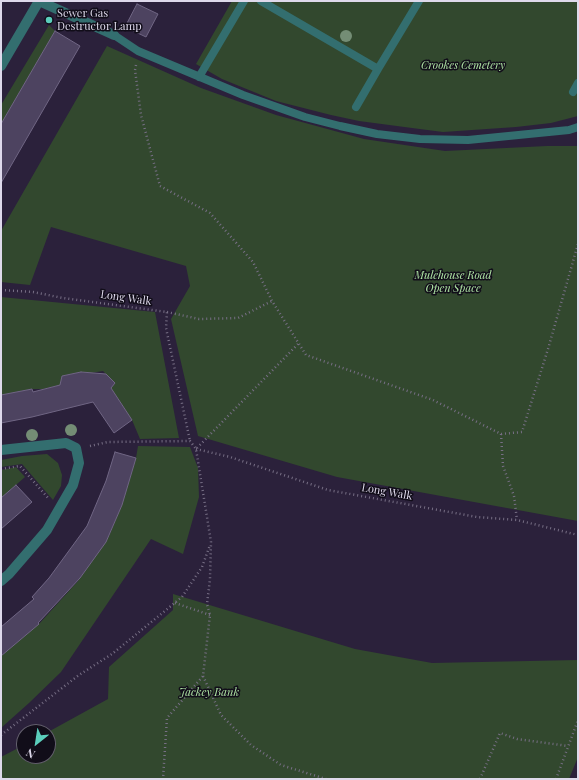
<!DOCTYPE html>
<style>
body{margin:0}
#map{position:relative;width:579px;height:780px;overflow:hidden;background:#2b213b;font-family:"Playfair Display",serif}
canvas{display:block}
.frame{position:absolute;inset:0;border:2px solid #ded9eb;pointer-events:none}
.north{position:absolute;left:16px;top:724px;width:40px;height:40px;box-sizing:border-box;background:#110d19;border:1px solid #635f6d;border-radius:50%;rotate:210deg;font-size:11px;font-weight:700;line-height:16px;text-align:center;color:#ded9eb}
.north::after{content:'';display:block;margin:auto;width:14px;height:18px;background:#5bcebc;clip-path:polygon(50% 0,100% 100%,50% 72%,0 100%)}
</style>
<div id="map">
<canvas width="579" height="780"></canvas>
<div class="frame"></div>
<div class="north">N</div>
</div>
<script>
const context = document.querySelector('canvas').getContext('2d');
context.lineJoin = 'round';
function paint(path, color) {
  context.fillStyle = color;
  context.fill(path, 'evenodd');
}
function toPath(rows) {
  const path = new Path2D();
  for (const r of rows) {
    path.moveTo(r[0], r[1]);
    for (let i = 2; i < r.length; i += 2) path.lineTo(r[i], r[i + 1]);
  }
  return path;
}
function trace(path, color, width, dash) {
  context.strokeStyle = color;
  context.lineWidth = width;
  context.lineCap = dash ? 'butt' : 'round';
  context.setLineDash(dash || []);
  context.stroke(path);
}
function drawText(font, color, halo, rows, align = 'center') {
  context.font = font + ' "Playfair Display",serif';
  context.lineWidth = 3;
  context.setLineDash([]);
  context.textBaseline = 'middle';
  context.strokeStyle = halo;
  context.fillStyle = color;
  for (const [text, x, y, turn = 0] of rows) {
    context.save();
    context.translate(x, y);
    context.rotate((+turn || 0) * Math.PI / 180);
    context.textAlign = isNaN(turn) ? turn : align;
    if (halo) context.strokeText(text, 0, 0);
    context.fillText(text, 0, 0);
    context.restore();
  }
}
paint(toPath([
 [232,1,578,1,578,116,551,123,516,127,443,132,412,128,359,121,331,115,276,101,222,79,196,64],
 [49,25,55,31,1,124,1,105],
 [107,46,201,88,276,115,364,139,445,151,547,146,578,146,578,521,337,477,198,436,171,319,190,286,186,266,51,227,30,285,1,282,1,231],
 [1,297,155,312,179,438,140,439,132,420,111,388,115,383,103,371,91,373,81,372,62,376,60,385,43,389,32,389,1,395],
 [138,446,190,447,198,468,199,497,183,554,151,539,61,672,29,703,1,728,1,656,39,624,78,581,101,549,109,536,122,504,136,458],
 [47,454,58,463,62,475,61,486,53,500,22,464,1,467,1,460,22,456],
 [16,467,25,477,1,498,1,470],
 [173,594,355,649,432,663,578,660,578,757,569,779,1,779,1,757,24,745,24,756,48,756,48,732,108,699,109,667,173,610]
]), '#32482e');
const building = toPath([
 [137,4,158,14,146,37,125,27,137,4],
 [55,31,80,46,1,183,1,124,55,31],
 [81,372,106,374,115,383,111,388,132,420,114,433,93,402,32,417,1,423,1,395,32,389,33,392,60,385,62,376,81,372],
 [115,452,136,458,122,505,106,542,80,578,38,623,39,624,1,656,1,627,34,599,32,597,49,578,87,526,106,481,115,452],
 [16,485,32,502,1,529,1,498,16,485]
]);
paint(building, '#4d4360');
trace(building, '#706684', 1);
trace(toPath([
 [136,65,135,70,141,115,160,186,210,213,253,262,272,301,306,355,433,400,501,434,503,466,514,496,517,520],
 [1,290,33,292,63,298,167,312,166,328,190,441],
 [167,312,199,319,238,318,272,301],
 [501,434,522,432,548,349,578,244],
 [90,446,108,442,190,441,196,449,211,542,210,579,207,604,210,615,203,676,167,718,163,779],
 [197,448,298,344],
 [196,449,230,457,328,490,477,517,517,520,578,535],
 [1,469,20,466,49,499],
 [175,603,210,615],
 [203,676,221,715,251,745,281,765,326,779],
 [1,735,79,675,112,654,182,597,202,567,210,545],
 [1,778,2,779],
 [480,779,500,733,517,739,568,746],
 [556,779,578,720]
]), '#776f85', 2.5, [1, 3]);
trace(toPath([
 [261,1,378,69,419,1],
 [114,35,138,51,243,95,305,117,340,126,377,134,420,139,468,140,569,130,578,127],
 [199,77,244,1],
 [573,92,578,83],
 [356,107,378,69]
]), '#336e6f', 8);
trace(toPath([
 [39,1,114,35],
 [1,66,39,1],
 [1,450,66,443,76,448,79,463,73,485,47,530,9,574,1,581]
]), '#336e6f', 10);
context.fillStyle = '#748d75';
for (const [x, y] of [
 [346,36],
 [71,430],
 [32,435]
]) {
  context.beginPath();
  context.arc(x, y, 6, 0, 2 * Math.PI);
  context.fill();
}
for (const [x, y, r, color] of [
 [49,20,4,"#5bcebc"]
]) {
  const dot = new Path2D();
  dot.arc(x, y, r, 0, 2 * Math.PI);
  context.fillStyle = color;
  context.fill(dot);
  trace(dot, '#110d19', 1.5);
}
drawText('11px', '#ded9eb', '#110d19', [
 ["Sewer Gas",57,14],
 ["Destructor Lamp",57,27]
], 'left');
drawText('italic 11px', '#b0e6a5', '#110d19', [
 ["Crookes Cemetery",463,66],
 ["Mulehouse Road",453,276],
 ["Open Space",453,289],
 ["Jackey Bank",209,693]
]);
drawText('11px', '#ded9eb', '#110d19', [
 ["Long Walk",126,298,8],
 ["Long Walk",387,492,10]
]);
</script>
